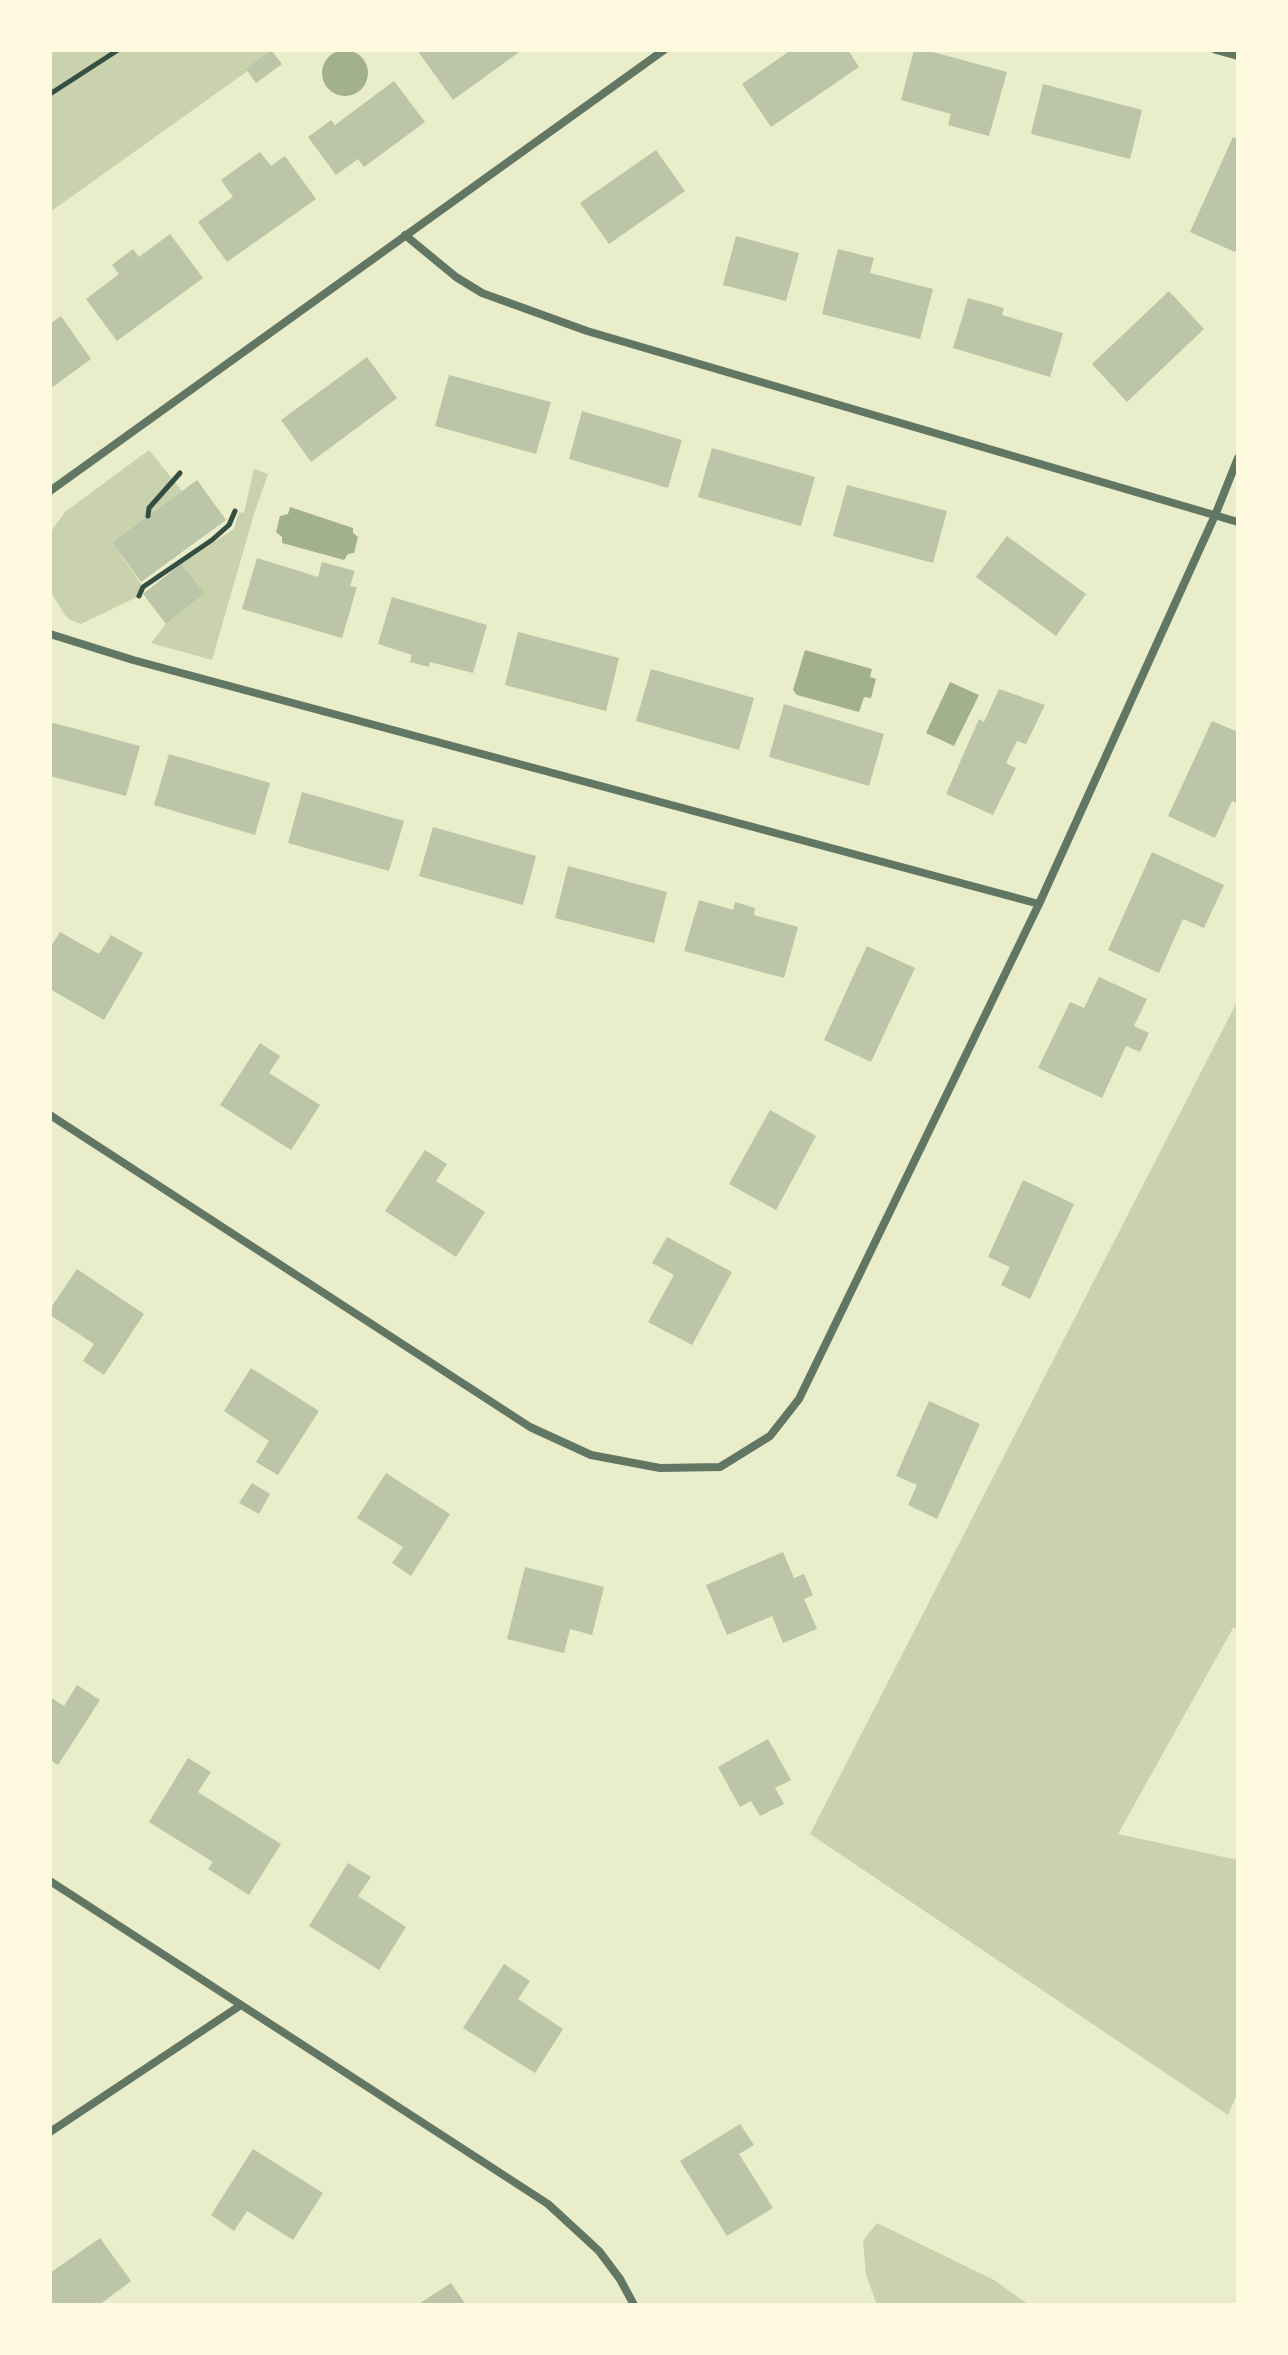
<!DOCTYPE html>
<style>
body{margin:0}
#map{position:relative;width:1288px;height:2355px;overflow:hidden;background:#e9edc9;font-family:"Asap Condensed",sans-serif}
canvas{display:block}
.frame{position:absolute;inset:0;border:52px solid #fefae0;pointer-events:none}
</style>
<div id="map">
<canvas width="1288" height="2355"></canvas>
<div class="frame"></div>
</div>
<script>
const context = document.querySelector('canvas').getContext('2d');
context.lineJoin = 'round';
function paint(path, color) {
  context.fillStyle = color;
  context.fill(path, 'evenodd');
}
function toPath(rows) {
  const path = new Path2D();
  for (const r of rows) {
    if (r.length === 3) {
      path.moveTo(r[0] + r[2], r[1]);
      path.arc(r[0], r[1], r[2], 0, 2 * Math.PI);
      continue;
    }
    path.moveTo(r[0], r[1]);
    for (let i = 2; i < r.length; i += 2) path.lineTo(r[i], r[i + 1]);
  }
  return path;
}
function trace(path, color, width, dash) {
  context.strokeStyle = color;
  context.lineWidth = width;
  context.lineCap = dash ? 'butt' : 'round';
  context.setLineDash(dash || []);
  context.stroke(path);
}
paint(toPath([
 [50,50,277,50,50,212],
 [149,450,182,491,112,542,143,587,139,596,81,624,70,620,65,615,50,591,50,533,65,512],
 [254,469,268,474,254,514,212,660,151,643,166,624,205,593,181,564,234,529,239,512,244,513],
 [1238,1000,1238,1628,1233,1628,1118,1834,1238,1860,1238,2092,1228,2115,810,1834],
 [877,2223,994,2280,1029,2305,877,2305,866,2274,863,2241]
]), '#cad2ad');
paint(toPath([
 [345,73,23],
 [290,507,353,528,353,533,358,537,354,553,348,554,344,560,282,543,282,537,276,532,280,516,288,514],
 [805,650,872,669,870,677,876,679,871,698,864,697,859,712,797,695,793,690],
 [950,682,979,695,954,746,926,733]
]), '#a3b18a');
paint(toPath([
 [271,50,282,64,256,83,246,69],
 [417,50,522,50,453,100],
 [791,50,848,50,859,67,771,127,742,84],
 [914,50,925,50,1007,72,989,136,948,125,951,114,901,100],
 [394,81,425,122,364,167,358,159,336,175,308,137,331,120,335,125],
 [1043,84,1142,110,1130,159,1031,134],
 [1233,137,1238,139,1238,246,1235,252,1190,232],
 [656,150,685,191,609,244,580,203],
 [260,152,271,166,285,156,316,199,227,262,198,222,233,197,221,180],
 [170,234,203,278,117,341,86,299,119,274,112,265,133,249,139,257],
 [736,236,799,253,786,301,723,285],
 [838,249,874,258,870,273,933,289,920,339,822,314],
 [1169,291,1204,329,1127,402,1092,364],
 [968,298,1004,308,1002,315,1063,333,1050,377,953,348],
 [61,316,91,359,50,389,50,324],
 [367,357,397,398,311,462,281,420],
 [449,375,551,402,536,454,435,426],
 [582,411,682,440,668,488,569,459],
 [712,448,815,477,801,526,698,497],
 [197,480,226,520,141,582,112,542],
 [847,485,947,511,933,563,833,536],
 [1007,536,1086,594,1056,636,976,577],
 [257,558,318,577,322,562,355,571,350,586,357,587,342,638,242,609],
 [181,564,205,593,166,624,143,594],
 [392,597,487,625,473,673,430,662,429,667,410,662,412,655,378,644],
 [518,632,619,658,606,711,505,685],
 [651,669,754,698,739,750,636,721],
 [999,689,1045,705,1026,744,1017,741,1006,763,1016,768,993,815,946,794,979,719,984,722],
 [784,704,884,734,869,786,769,757],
 [1212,721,1238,732,1238,804,1232,801,1215,838,1168,816],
 [50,722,140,746,126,796,50,776],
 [169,754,270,783,255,835,154,805],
 [302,792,404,821,389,871,288,843],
 [433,827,536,856,523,905,419,876],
 [1152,852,1224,885,1204,928,1183,919,1159,973,1108,950],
 [568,866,667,892,654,943,555,918],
 [699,900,733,910,735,902,755,908,754,915,798,927,784,978,684,951],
 [60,932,99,954,111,935,143,953,104,1020,50,989,50,948],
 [867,946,915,968,871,1062,824,1040],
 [1099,977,1147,999,1134,1026,1149,1033,1140,1052,1126,1046,1102,1098,1038,1068,1070,1002,1084,1008],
 [260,1043,280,1056,269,1073,320,1105,291,1150,220,1105],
 [770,1110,816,1136,776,1210,729,1184],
 [425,1150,447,1164,436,1181,485,1212,456,1257,385,1211],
 [1023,1180,1074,1204,1030,1299,1001,1285,1010,1267,988,1257],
 [667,1237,732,1272,692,1345,648,1322,674,1275,652,1263],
 [77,1269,144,1314,104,1375,83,1361,94,1344,50,1315,50,1309],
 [251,1368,319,1411,278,1475,256,1462,269,1441,224,1411],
 [929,1401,980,1424,937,1519,908,1505,917,1485,896,1476],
 [386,1473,450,1514,411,1576,392,1563,403,1547,357,1518],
 [252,1483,270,1494,259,1514,239,1503],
 [783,1552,794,1578,804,1574,813,1595,804,1599,817,1629,783,1643,772,1616,727,1635,706,1585],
 [525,1567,604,1587,592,1635,570,1629,564,1653,507,1639],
 [77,1685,100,1700,58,1765,50,1760,50,1697,64,1706],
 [768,1739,791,1780,775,1788,784,1804,760,1816,751,1801,740,1807,718,1767],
 [188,1758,211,1772,198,1792,281,1844,249,1895,208,1869,213,1862,149,1822],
 [348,1863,371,1877,358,1896,406,1927,379,1970,309,1926],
 [504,1964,530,1981,518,1999,563,2029,535,2073,463,2028],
 [740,2124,754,2145,739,2154,773,2208,727,2236,680,2161],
 [253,2149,323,2193,293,2240,247,2211,234,2231,211,2215],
 [100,2238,131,2281,99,2305,50,2305,50,2273],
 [451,2283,466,2305,417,2305]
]), '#bcc5a7');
trace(toPath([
 [50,94,118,50],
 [148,516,149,508,180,473],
 [139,596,143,587,212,540,229,525,235,511]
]), '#344e41', 5);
trace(toPath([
 [1216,50,1238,56],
 [405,235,456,277,482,293,587,331,1238,522],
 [50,491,664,50],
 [50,634,133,660,1039,904,799,1399,770,1436,720,1467,660,1468,591,1455,530,1427,50,1115],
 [1039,904,1216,513,1238,458],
 [50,1881,548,2204,599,2251,620,2279,634,2305],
 [50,2132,241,2005]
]), '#617663', 8);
</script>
